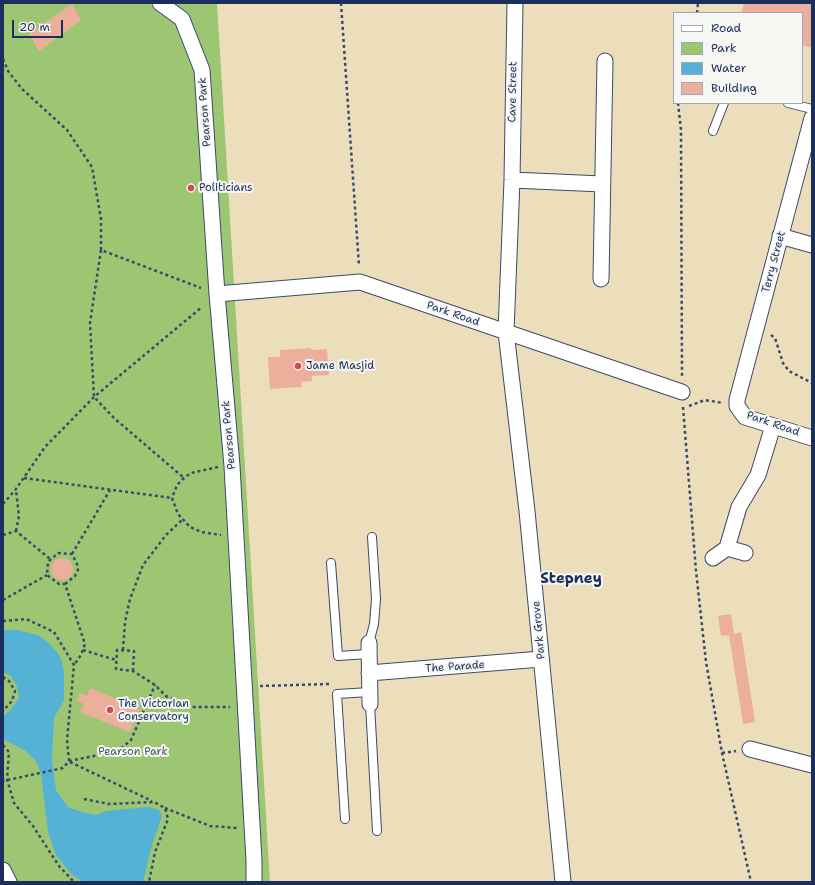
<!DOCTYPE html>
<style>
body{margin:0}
#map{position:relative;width:815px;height:885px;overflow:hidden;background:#eddebb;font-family:"Shantell Sans",sans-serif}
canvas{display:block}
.frame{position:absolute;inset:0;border:4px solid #1b2f5e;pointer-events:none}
.legend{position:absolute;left:673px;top:12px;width:130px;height:92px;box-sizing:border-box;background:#f6f6f2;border:1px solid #9ea6b7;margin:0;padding:5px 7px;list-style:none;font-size:12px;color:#1b2f5e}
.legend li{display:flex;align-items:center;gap:8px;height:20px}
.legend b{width:20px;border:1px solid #9ea6b7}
.scale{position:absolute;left:12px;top:20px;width:51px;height:18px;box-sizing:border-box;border:2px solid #1b2f5e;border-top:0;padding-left:5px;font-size:12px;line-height:14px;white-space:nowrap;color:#1b2f5e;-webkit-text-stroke:3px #f6f6f2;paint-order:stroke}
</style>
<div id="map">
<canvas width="815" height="885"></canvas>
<div class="frame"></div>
<ul class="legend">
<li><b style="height:5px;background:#fff"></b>Road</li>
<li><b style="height:11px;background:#9dc672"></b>Park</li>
<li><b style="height:11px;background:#56b2d4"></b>Water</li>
<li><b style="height:11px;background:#ecaf9b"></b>Building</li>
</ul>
<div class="scale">20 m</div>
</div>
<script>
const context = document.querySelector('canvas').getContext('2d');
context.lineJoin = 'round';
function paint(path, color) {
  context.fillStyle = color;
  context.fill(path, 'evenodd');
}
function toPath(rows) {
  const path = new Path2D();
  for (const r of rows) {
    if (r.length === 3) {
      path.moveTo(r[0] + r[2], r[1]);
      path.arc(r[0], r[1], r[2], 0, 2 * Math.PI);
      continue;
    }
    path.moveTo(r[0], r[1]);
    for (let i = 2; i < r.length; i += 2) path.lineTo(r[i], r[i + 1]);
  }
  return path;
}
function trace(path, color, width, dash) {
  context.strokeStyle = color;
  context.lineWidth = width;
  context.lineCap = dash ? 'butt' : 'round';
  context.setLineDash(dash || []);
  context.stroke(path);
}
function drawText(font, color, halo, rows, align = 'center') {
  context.font = font + ' "Shantell Sans",sans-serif';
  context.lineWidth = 4;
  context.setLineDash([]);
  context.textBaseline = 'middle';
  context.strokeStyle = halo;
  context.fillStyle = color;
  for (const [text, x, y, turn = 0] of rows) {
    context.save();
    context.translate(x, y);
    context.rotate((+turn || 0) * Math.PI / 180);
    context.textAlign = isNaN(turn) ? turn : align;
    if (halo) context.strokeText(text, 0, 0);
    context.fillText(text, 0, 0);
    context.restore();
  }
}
paint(toPath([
 [3,3,217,3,270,882,3,882]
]), '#9dc672');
paint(toPath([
 [3,630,18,630,40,636,50,644,60,656,64,671,64,700,54,718,52,760,56,790,68,807,82,812,96,815,106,811,147,807,158,809,162,816,151,848,144,879,142,882,84,882,72,875,56,855,48,832,41,773,35,760,26,751,3,739,3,717,11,709,19,698,17,686,11,676,3,672]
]), '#56b2d4');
paint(toPath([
 [744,3,812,3,812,48,802,45,802,13,741,13],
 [72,4,81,20,39,51,29,34],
 [311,348,311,350,327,349,329,375,312,376,312,381,301,382,302,387,270,389,268,357,280,357,280,350],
 [62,569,11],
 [731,614,734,634,741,632,755,722,743,724,729,635,721,636,718,616],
 [90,688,140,709,130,732,80,712,84,704,77,701,80,693,87,696]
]), '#ecaf9b');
const lane = toPath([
 [788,103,812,109],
 [713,131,724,103],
 [331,563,338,656,369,654],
 [369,643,374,624,376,599,372,537],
 [370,704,377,831],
 [345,819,337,694,370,692]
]);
const street = toPath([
 [160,3,182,19,202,70,217,294,232,466,254,861,254,882],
 [515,3,512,180,506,332,527,511,563,882],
 [812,118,737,400,737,406,745,417,812,438],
 [512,180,602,184],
 [780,236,812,245],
 [601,279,605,61],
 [217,294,360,282,682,392],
 [727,548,739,507,758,475,773,426],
 [713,558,727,548,745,553],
 [369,643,370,704],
 [369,673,541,659],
 [750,749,812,765],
 [3,870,9,882]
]);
trace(lane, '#3a496c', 10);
trace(street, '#3a496c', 17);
trace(toPath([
 [341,3,359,266],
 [697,13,698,3],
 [3,59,8,71,22,89,67,130,92,167,101,219,101,250,201,288],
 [678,103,681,130,682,376],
 [101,250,90,323,94,397,114,418,184,478],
 [771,335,775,338,783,363,789,371,812,383],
 [689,406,705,400,723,403],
 [683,407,696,571,706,662,722,753,751,882],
 [218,467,191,473,184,478,177,485,172,498,178,514,190,527,201,532,221,535],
 [24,478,172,498],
 [3,504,16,489,45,447,94,397,202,307],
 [16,531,19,516,16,490],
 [3,535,16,531,50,559],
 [72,554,110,490],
 [65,584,75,576,78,570,77,564,72,554,58,553,48,562,47,575,59,584,65,584,85,644,81,655,74,665],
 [3,600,47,575],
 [3,621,26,619,54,632,74,665,67,740,69,761,63,768,3,781],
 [83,650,116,660],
 [123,650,125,622,130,599,143,565,166,535,182,520],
 [133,671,134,651,117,650,116,669,133,671,155,685,166,696,189,707,230,707],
 [3,677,9,681,15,691,12,701,3,711],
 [260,686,329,684],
 [3,745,9,752,7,779,14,803,33,826,59,866,74,882],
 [722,753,736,751],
 [69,761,118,751,131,740,155,685],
 [70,762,152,801],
 [84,799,109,804,154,802,165,808,168,819,155,852,149,882],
 [165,808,210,826,238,828]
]), '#3a496c', 2.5, [3, 3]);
trace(lane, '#fff', 8);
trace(street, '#fff', 15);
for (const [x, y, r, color] of [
 [191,188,4,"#d1495b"],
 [298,366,4,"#d1495b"],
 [110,710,4,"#d1495b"]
]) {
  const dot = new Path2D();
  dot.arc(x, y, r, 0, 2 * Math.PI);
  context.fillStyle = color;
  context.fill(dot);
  trace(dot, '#f6f6f2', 1.5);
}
drawText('11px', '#1b2f5e', '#f6f6f2', [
 ["Cave Street",513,92,-89],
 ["Pearson Park",205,112,-94],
 ["Terry Street",774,262,-75],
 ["Park Road",453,314,19],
 ["Park Road",773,424,19],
 ["Pearson Park",229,435,-95],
 ["Park Grove",539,630,-95],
 ["The Parade",455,667,-4]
]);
drawText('11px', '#1b2f5e', '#f6f6f2', [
 ["Politicians",199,188],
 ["Jame Masjid",306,366],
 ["The Victorian",118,704],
 ["Conservatory",118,717]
], 'left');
drawText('11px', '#425c64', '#f6f6f2', [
 ["Pearson Park",133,752]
]);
drawText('bold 15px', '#1b2f5e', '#f6f6f2', [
 ["Stepney",571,579]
]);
</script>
